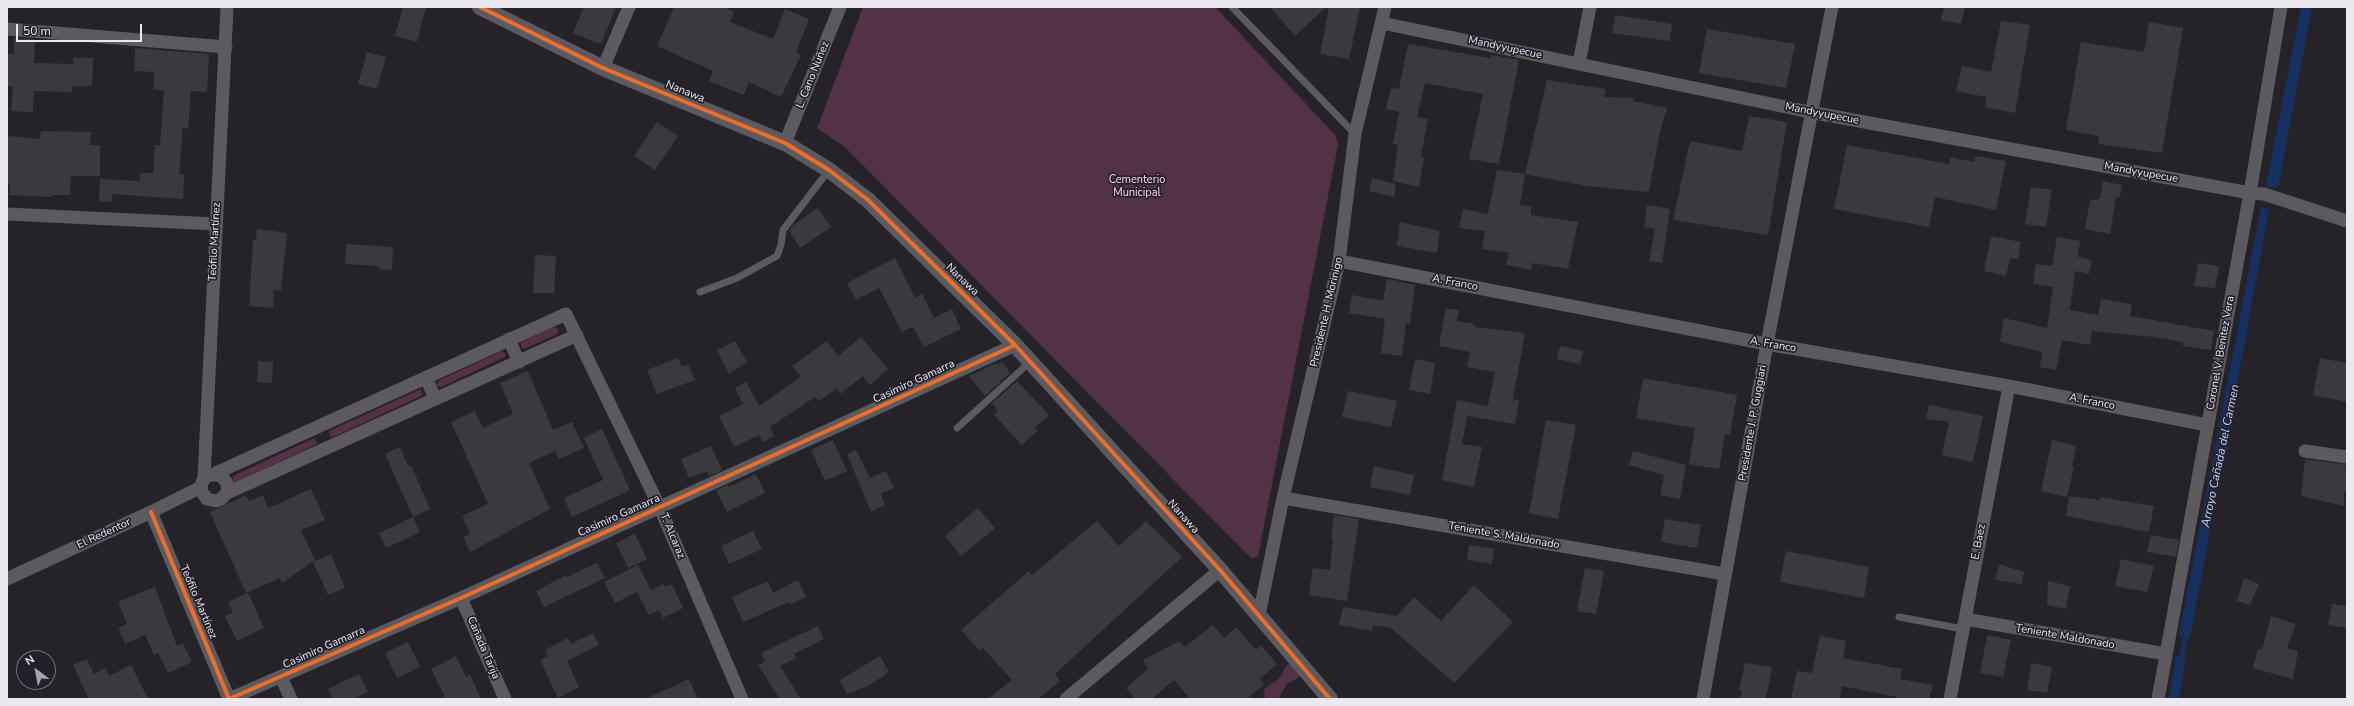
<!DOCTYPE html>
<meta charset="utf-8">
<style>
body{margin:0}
#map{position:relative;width:2354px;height:706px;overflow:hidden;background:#252328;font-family:"Nunito Sans",sans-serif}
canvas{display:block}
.frame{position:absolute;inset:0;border:8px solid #ebe8f0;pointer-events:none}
.north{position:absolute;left:16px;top:650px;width:40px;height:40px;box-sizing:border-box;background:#24202b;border:1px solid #74707a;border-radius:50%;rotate:328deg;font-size:11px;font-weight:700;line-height:16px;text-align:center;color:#ebe8f0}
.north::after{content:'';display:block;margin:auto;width:14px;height:18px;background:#a6a3aa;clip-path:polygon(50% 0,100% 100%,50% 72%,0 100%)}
.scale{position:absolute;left:16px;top:24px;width:126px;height:18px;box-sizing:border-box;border:2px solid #ebe8f0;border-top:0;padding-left:5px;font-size:12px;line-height:14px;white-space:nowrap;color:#ebe8f0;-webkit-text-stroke:3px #24202b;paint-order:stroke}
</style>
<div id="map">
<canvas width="2354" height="706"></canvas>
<div class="frame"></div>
<div class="north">N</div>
<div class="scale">50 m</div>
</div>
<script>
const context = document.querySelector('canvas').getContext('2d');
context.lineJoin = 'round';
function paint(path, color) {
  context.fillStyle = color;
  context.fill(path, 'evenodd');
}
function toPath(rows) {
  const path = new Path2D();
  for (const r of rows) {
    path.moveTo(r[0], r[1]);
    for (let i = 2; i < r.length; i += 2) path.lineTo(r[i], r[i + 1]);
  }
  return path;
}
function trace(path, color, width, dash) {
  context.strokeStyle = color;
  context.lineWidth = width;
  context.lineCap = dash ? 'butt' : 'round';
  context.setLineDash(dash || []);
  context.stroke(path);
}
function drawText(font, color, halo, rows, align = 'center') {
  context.font = font + ' "Nunito Sans",sans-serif';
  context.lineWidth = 3.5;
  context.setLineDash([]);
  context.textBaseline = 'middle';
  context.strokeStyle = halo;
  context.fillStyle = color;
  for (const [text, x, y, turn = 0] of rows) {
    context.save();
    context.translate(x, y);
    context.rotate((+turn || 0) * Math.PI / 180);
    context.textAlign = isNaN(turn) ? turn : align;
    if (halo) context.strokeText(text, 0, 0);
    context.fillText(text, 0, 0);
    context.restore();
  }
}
paint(toPath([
 [863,7,1215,7,1336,136,1338,145,1258,556,1252,559,845,147,817,128],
 [554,327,558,329,557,334,524,349,521,347,521,342],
 [502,351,506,354,505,357,441,387,437,386,438,381],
 [421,389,423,395,333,437,329,436,329,431],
 [314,438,317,444,236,482,233,481,233,476],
 [1289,664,1292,664,1300,670,1300,677,1287,684,1278,699,1265,699,1264,689,1279,679,1286,666]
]), '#533248');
paint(toPath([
 [2301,7,2312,7,2278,188,2266,186],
 [2261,207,2269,210,2190,639,2179,636],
 [2176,655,2186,658,2179,699,2169,699]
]), '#163061');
trace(toPath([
 [2222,465,2233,404],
 [2181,663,2186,631]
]), '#163061', 5);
paint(toPath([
 [403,7,426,7,417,42,395,36],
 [584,7,616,7,601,44,573,33],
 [674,7,724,7,734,12,730,22,773,39,785,9,809,19,796,53,801,55,781,97,749,82,744,95,709,81,713,71,657,46],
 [1270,7,1326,7,1295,36],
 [1329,7,1360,7,1349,59,1320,54],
 [1944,7,1965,7,1961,24,1941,20],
 [1615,15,1672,24,1670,41,1612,33],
 [2001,21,2030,25,2015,113,1985,107,1986,97,1956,91,1962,66,1991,72],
 [2149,22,2183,28,2162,153,2098,144,2099,136,2066,130,2081,42,2144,52],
 [1707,29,1795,44,1786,88,1699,73],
 [14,38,35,39,34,63,73,64,73,58,93,58,92,86,72,86,72,92,34,91,33,112,11,111,13,86,7,86,7,54,14,54],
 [1408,44,1490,58,1491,55,1519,60,1499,164,1469,159,1483,94,1425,83,1417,117,1428,119,1421,157,1424,158,1419,187,1393,181,1398,145,1393,144,1399,112,1386,109,1391,88,1399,89],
 [135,48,209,54,207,92,191,91,188,129,183,128,179,174,184,175,183,199,112,194,112,202,99,201,100,179,140,181,140,173,153,173,155,145,160,145,164,90,153,90,154,72,134,71],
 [367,52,386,57,377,89,358,84],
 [1547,80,1606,89,1604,97,1633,98,1633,101,1667,108,1660,131,1649,192,1587,186,1525,174],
 [1749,116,1787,122,1768,235,1673,220,1690,141,1742,151],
 [657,122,678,136,655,170,634,156],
 [41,131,91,132,90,145,100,145,100,176,71,176,70,195,51,195,51,197,9,195,10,184,7,184,7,136,40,139],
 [1847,145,1949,164,1950,157,1974,162,1975,156,2006,161,1996,210,1935,197,1929,227,1834,209],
 [1497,170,1525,174,1520,205,1531,207,1531,215,1578,222,1568,269,1532,263,1531,270,1506,265,1509,253,1482,249,1485,231,1459,228,1463,209,1488,214],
 [1372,178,1396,184,1394,197,1369,191],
 [2103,181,2122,185,2120,197,2116,197,2110,234,2085,229,2090,200,2100,199],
 [2031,187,2052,190,2046,227,2025,224],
 [1647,205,1670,209,1662,263,1649,261,1655,229,1644,227],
 [818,208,831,227,800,248,789,231,793,225],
 [1400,222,1440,231,1437,253,1397,246],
 [257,229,287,233,281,291,274,290,273,308,249,306,253,240,256,240],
 [1991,236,2021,242,2018,259,2010,258,2006,276,1984,271],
 [2057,237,2080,241,2078,257,2092,260,2089,274,2075,271,2070,310,2098,315,2101,299,2132,304,2130,316,2214,331,2211,350,2183,346,2183,342,2154,337,2092,331,2090,345,2062,340,2056,370,2040,367,2042,352,2000,342,2004,318,2047,328,2053,287,2033,284,2036,264,2052,266],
 [346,244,393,247,392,270,379,269,379,266,345,264],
 [535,255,556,256,554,293,533,293],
 [895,258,915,298,922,294,934,318,952,309,961,329,924,347,913,327,902,332,879,288,856,300,847,283],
 [2198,263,2219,266,2215,288,2194,286],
 [1387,279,1415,285,1410,324,1406,323,1402,356,1381,353,1385,319,1349,313,1352,295,1383,301],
 [1446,308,1459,310,1457,321,1474,324,1474,327,1525,333,1513,399,1519,400,1515,424,1467,416,1462,444,1482,447,1474,487,1442,480,1457,400,1488,406,1495,372,1467,367,1470,352,1439,346],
 [861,337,888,369,870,385,863,376,840,394,837,388,819,401,815,397,770,427,774,436,763,442,759,435,734,447,719,416,743,404,735,388,746,382,759,406,801,377,792,366,827,341,838,356],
 [735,341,747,362,729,374,717,350],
 [1560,346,1583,351,1580,364,1557,359],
 [678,358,682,367,688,364,695,380,657,394,647,370],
 [2320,358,2347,363,2347,402,2313,395],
 [1415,359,1435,363,1430,394,1409,390],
 [258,361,273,362,272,383,257,382],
 [1003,362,1010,373,985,396,969,376,992,365],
 [528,371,553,430,572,422,584,448,559,459,555,451,529,463,550,509,470,552,463,537,470,534,462,516,488,504,451,422,475,411,483,428,513,414,500,383],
 [1643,378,1737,395,1730,435,1725,434,1719,469,1689,464,1695,428,1636,418],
 [1017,381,1049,415,1035,428,1038,430,1022,445,994,415,998,411,992,403],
 [1348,391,1397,401,1391,427,1342,417],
 [1929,405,1983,416,1973,462,1942,455,1949,422,1926,419],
 [1546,420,1576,425,1558,519,1529,513],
 [602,429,630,490,572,517,564,498,603,480,584,438],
 [833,440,847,471,825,481,811,450],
 [2052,440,2076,446,2072,466,2074,467,2067,497,2041,491],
 [711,446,722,470,709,476,707,471,689,478,681,459],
 [400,447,408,466,411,465,430,509,413,517,420,532,386,548,379,533,413,517,385,454],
 [856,450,870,478,886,471,894,488,881,494,885,505,871,512,847,454],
 [1633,451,1686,465,1680,499,1660,495,1664,475,1629,465],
 [2305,459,2347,465,2347,491,2344,491,2344,506,2301,496],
 [1374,466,1414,475,1410,495,1370,487],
 [756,474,765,493,727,512,716,490,728,485,729,487],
 [311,489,325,520,301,530,315,560,282,583,280,578,246,593,210,512,246,495,249,501,263,495,268,508],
 [2069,496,2100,500,2100,497,2154,506,2149,532,2066,516],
 [978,508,995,528,961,556,945,536],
 [1334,515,1359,519,1347,601,1309,595,1313,568,1330,570,1333,539,1331,538],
 [1665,519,1701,525,1697,548,1661,542],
 [1097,521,1119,546,1146,521,1182,557,1055,674,1060,681,1038,699,988,699,1012,680,983,648,980,651,961,630,1029,571,1032,575],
 [753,531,762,549,729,564,721,546],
 [635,534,647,559,628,568,616,543],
 [2151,535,2179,540,2176,557,2147,552],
 [1469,545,1494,549,1492,564,1467,560],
 [1786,551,1869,567,1864,598,1780,582],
 [331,554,345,588,328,595,313,562],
 [2121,559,2154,566,2147,592,2115,586],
 [597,563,605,578,544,607,536,591,566,575,567,577],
 [1999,564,2024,572,2022,584,1995,580],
 [638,565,651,590,664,584,665,587,672,584,683,608,663,618,659,610,649,615,637,592,615,603,604,582],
 [1585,568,1604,571,1596,614,1577,611],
 [2244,578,2259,584,2250,605,2237,601],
 [798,580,806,597,790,605,789,602,743,622,732,597,768,581,773,593],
 [2048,581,2070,586,2066,609,2047,605],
 [1474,585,1513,622,1454,683,1391,628,1373,625,1372,631,1339,625,1343,607,1397,616,1414,597,1441,621],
 [155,587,177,646,183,643,192,662,168,673,158,653,154,655,145,635,125,644,118,628,127,624,118,602],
 [248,593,264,628,237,641,225,616,233,613,228,602],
 [2332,604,2347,606,2347,628,2328,625],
 [2271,616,2296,624,2287,648,2298,651,2293,679,2253,668,2258,649,2262,650],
 [1213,625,1224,638,1236,627,1256,650,1261,645,1277,664,1260,679,1264,684,1247,699,1190,699,1174,680,1152,699,1135,699,1126,688,1148,669,1143,660,1179,641,1185,647],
 [818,626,824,639,794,654,796,658,780,666,801,699,780,699,758,665,765,662,761,653],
 [593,633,599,645,567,661,579,687,558,698,540,660,548,656,545,650,568,638,571,644],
 [1987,635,2011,640,2003,677,1980,673],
 [1820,636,1846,641,1843,658,1902,669,1900,679,1933,685,1929,699,1896,699,1897,697,1842,686,1840,699,1791,699,1797,671,1812,673],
 [408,642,420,667,397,678,385,653],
 [456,656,466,677,470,675,481,699,446,699,431,669],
 [880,656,889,672,868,686,847,694,840,680],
 [87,659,94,674,105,668,109,676,131,665,148,699,89,699,73,665],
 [1745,663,1772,667,1766,699,1740,699,1742,690,1739,690],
 [2031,663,2052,667,2047,693,2027,690],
 [359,674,368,692,353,699,333,699,328,689],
 [689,679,698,699,645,699]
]), '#3a3a3e');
trace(toPath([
 [1232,7,1355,134],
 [700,292,737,278,777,256,781,245,783,230,829,170],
 [957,428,1030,362],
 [1899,617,1963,629]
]), '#5c5a5f', 7);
trace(toPath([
 [1382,23,1810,112,2250,193,2264,194,2347,221],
 [7,29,226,47],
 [1579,63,1590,7],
 [603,68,629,7],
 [785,143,840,7],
 [7,214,216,224],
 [1339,261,1767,344,2009,386,2207,425],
 [509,339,519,362],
 [426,377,435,399],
 [2305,451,2347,457],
 [216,473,566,314,660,508,742,699],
 [204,478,227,7],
 [227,493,228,485,221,475,208,475,202,482,201,491,207,499,216,501,221,499,227,493,577,335],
 [1283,498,1725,574],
 [151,512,229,699,461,598,1015,345],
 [7,579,151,512,201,487],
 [461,598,505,699],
 [1259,615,1283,498,1339,261,1355,134,1385,7],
 [1965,619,2166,654],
 [281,677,291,699],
 [1066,699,1220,570],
 [1703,699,1767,344,1832,7],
 [1950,699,2009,386],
 [2158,699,2250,193,2281,7]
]), '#5c5a5f', 13);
trace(toPath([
 [480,7,603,68,785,143,829,170,868,200,1015,345,1220,570,1330,699]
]), '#5c5a5f', 16);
trace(toPath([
 [480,7,603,68,785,143,829,170,868,200,1015,345,1220,570,1330,699],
 [151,512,229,699,461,598,1015,345]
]), '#ee6e29', 4);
drawText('11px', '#ebe8f0', '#24202b', [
 ["Mandyyupecue",1505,48,12],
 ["L. Cano Nuñez",813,75,-68],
 ["Nanawa",685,92,22],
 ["Mandyyupecue",1822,114,11],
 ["Mandyyupecue",2141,173,10],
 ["Teófilo Martínez",215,242,-87],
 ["Nanawa",962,280,44],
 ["A. Franco",1455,283,11],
 ["Presidente H. Morinigo",1327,312,-77],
 ["A. Franco",1773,345,10],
 ["Coronel V. Benitez Vera",2221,353,-80],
 ["Casimiro Gamarra",914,382,-25],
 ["A. Franco",2092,402,11],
 ["Presidente J. P. Guggiari",1753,423,-80],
 ["Casimiro Gamarra",619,516,-24],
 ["Nanawa",1183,517,48],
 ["El Redentor",104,534,-25],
 ["T. Alcaraz",672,536,67],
 ["Teniente S. Maldonado",1504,536,10],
 ["E. Baez",1979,542,-79],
 ["Teófilo Martínez",198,602,67],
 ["Teniente Maldonado",2065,637,10],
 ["Casimiro Gamarra",324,648,-24],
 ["Cañada Tarija",483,648,67]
]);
drawText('11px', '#fed7ef', '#24202b', [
 ["Cementerio",1137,180],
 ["Municipal",1137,193]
]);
drawText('italic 12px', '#c0d4f6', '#24202b', [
 ["Arroyo Cañada del Carmen",2221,456,-78]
]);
</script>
